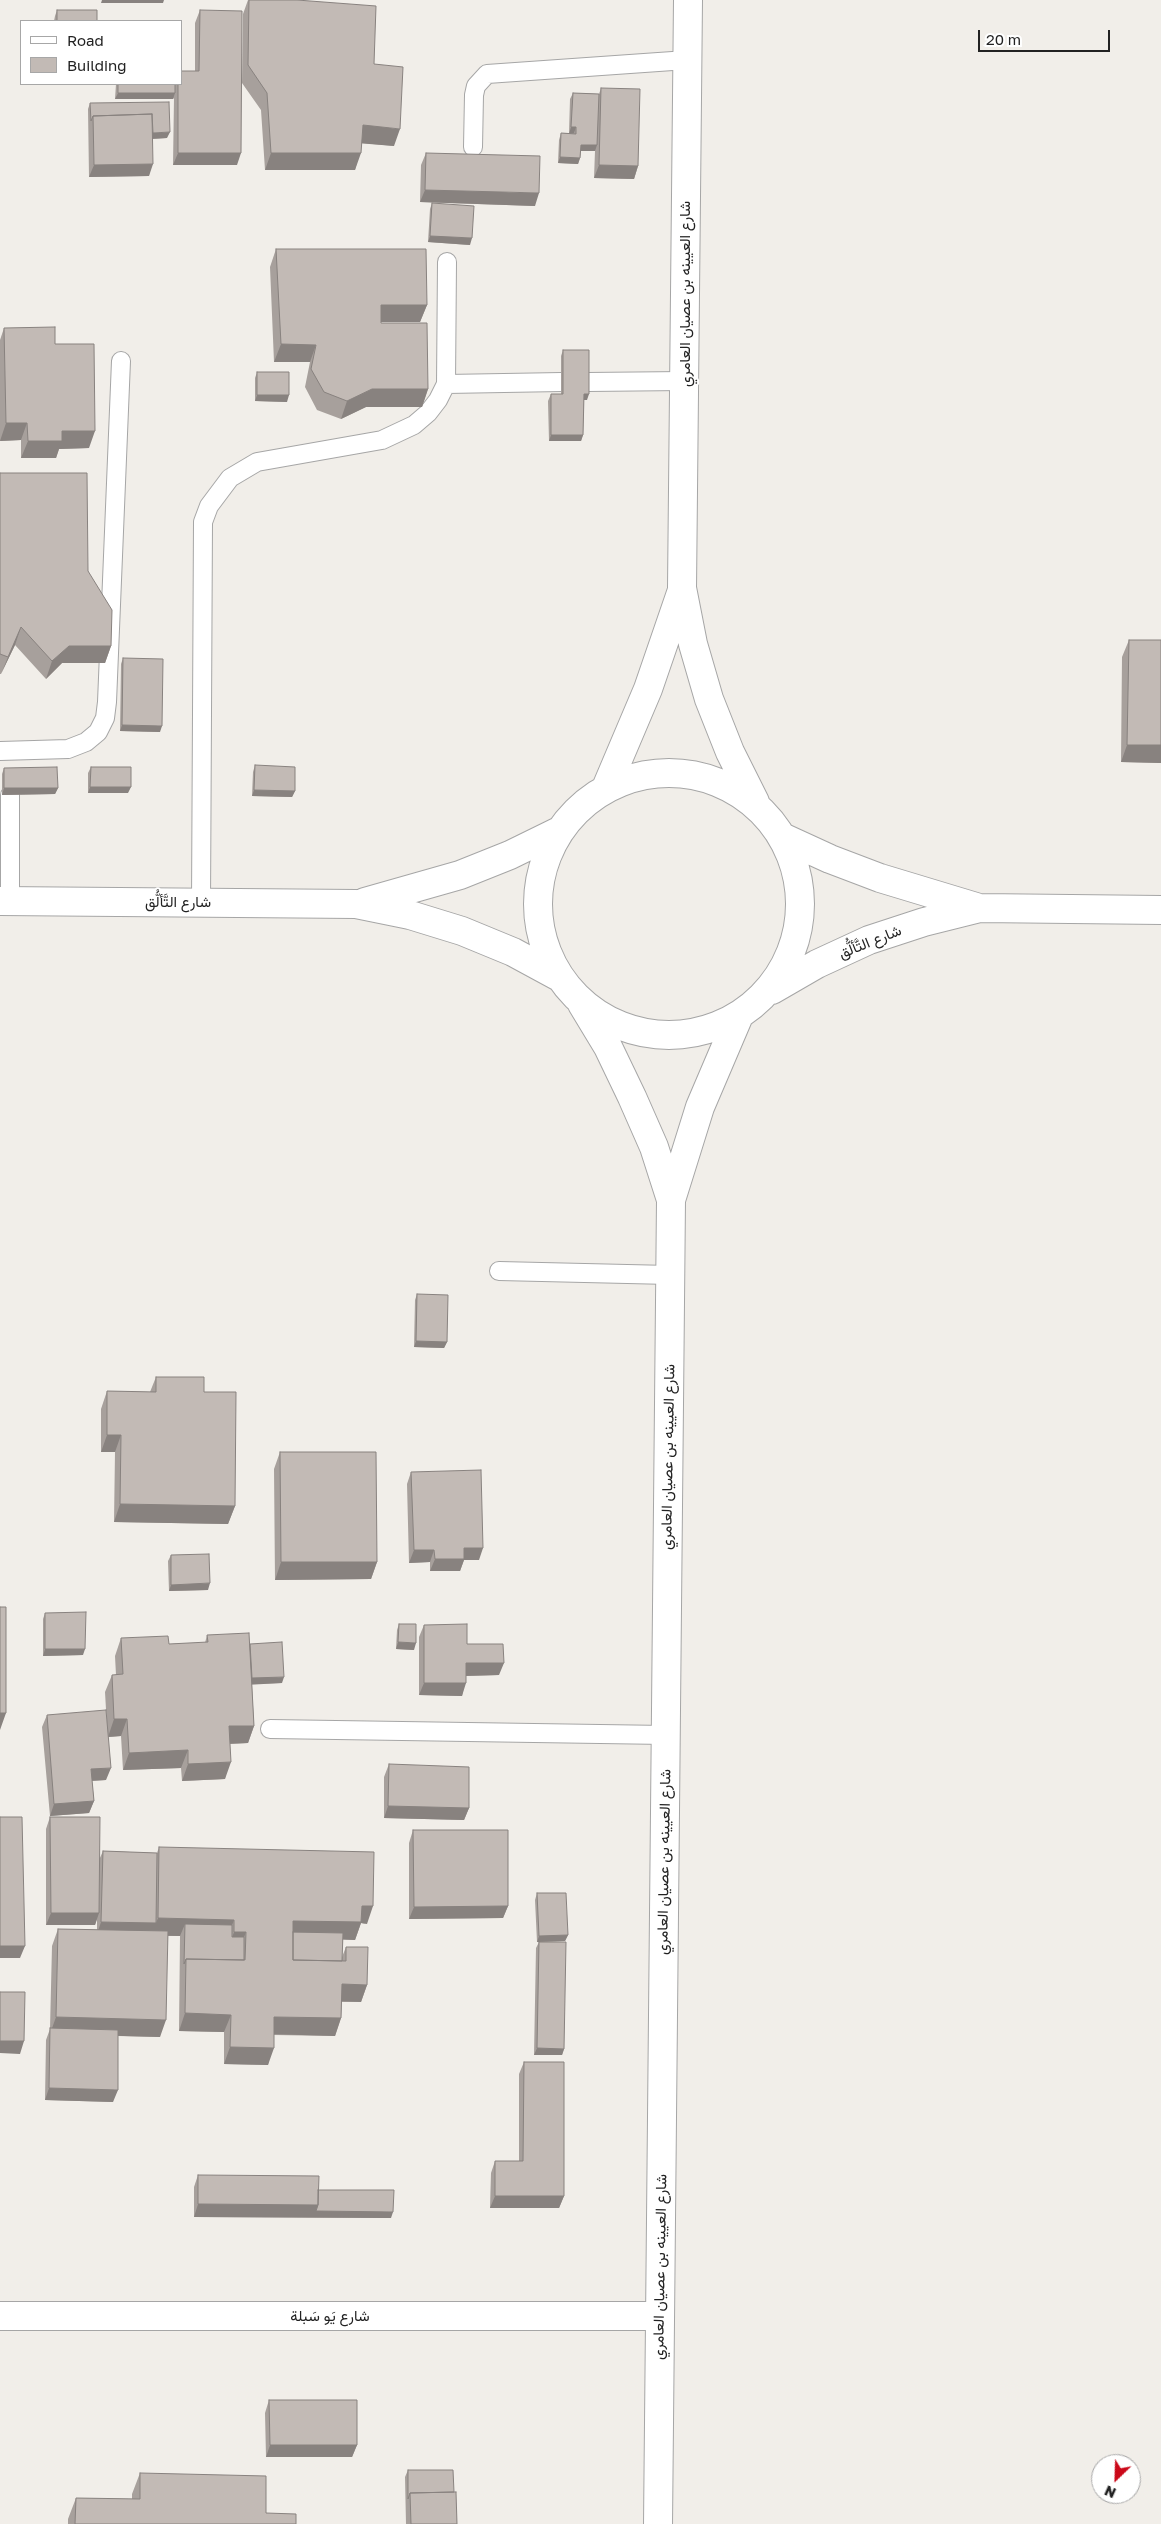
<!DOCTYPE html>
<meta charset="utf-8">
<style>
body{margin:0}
#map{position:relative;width:1161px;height:2524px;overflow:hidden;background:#f1eee9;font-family:"Golos Text",sans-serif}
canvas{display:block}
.legend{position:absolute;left:20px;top:20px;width:162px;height:65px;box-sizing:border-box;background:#fff;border:1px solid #a7a7a7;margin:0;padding:6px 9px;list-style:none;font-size:15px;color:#222}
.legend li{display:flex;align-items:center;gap:10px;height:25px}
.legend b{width:25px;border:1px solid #a7a7a7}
.north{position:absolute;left:1091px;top:2454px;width:50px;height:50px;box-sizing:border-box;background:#fff;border:1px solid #a7a7a7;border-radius:50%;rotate:204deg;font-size:14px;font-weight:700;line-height:20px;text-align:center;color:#222}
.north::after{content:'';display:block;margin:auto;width:18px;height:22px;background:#cb0919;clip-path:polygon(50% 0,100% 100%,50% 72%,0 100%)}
.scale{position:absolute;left:978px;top:30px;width:132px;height:22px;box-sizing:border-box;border:2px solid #222;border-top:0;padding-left:6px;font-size:15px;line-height:18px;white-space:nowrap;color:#222;-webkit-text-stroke:4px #fff;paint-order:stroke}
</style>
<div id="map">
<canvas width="1161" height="2524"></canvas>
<ul class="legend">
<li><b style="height:6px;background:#fff"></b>Road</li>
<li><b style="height:14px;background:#c2bab5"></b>Building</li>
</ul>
<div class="north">N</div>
<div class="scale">20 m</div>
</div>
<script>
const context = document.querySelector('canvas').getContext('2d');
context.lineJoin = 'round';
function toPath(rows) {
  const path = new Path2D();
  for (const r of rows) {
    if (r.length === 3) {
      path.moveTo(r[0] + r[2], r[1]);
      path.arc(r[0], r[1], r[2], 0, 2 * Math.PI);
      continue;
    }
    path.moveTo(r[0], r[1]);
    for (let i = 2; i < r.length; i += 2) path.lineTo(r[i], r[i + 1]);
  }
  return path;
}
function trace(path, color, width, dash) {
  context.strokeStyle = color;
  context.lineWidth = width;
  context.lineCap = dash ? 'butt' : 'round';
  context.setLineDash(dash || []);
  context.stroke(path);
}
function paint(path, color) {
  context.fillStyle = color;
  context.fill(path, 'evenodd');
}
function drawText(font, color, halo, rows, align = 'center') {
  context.font = font + ' "Golos Text",Vazirmatn,sans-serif';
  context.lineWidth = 4;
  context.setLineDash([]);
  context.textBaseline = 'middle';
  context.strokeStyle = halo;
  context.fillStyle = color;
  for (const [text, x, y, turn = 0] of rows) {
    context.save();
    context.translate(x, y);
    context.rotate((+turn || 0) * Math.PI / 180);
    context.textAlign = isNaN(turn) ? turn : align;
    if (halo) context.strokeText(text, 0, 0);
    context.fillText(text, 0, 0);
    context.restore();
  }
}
const service = toPath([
 [473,147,474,95,476,86,487,74,687,60],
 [587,382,684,381],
 [446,384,562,382],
 [0,751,68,749,86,742,98,732,105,718,107,702,121,361],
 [10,901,10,795],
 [201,902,203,522,209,506,230,478,257,462,382,440,414,425,428,413,438,400,446,384,447,262],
 [499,1271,670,1275],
 [270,1729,666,1735]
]);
const minor = toPath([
 [688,0,682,588,693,644,709,699,730,752,755,802],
 [669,904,131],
 [606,788,648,689,682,590],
 [782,837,830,859,880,878,976,907],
 [0,901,356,904,410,915,462,931,513,952,561,978],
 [365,902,460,875,510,855,559,831],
 [772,990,817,964,869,940,924,922,980,908,1161,910],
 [582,1004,608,1047,632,1097,654,1147,671,1200],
 [0,2316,660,2316],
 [658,2524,671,1200,700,1107,738,1018]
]);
trace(service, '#a6a6a6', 20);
trace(minor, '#a6a6a6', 30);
trace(service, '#fff', 18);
trace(minor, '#fff', 28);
paint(toPath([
 [248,0,374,64,394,146,362,143,355,170,265,170,261,110,242,83,243,14],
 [57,10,97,21,54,21,55,16],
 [200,10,237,165,173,165,174,98,173,99,115,99,116,84,181,84,195,71,195,23],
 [601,88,638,166,634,179,594,178,595,151,581,151,580,158,578,164,558,163,559,140,561,133,569,133,570,99,573,93,599,94],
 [90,103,167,138,153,139,149,176,89,177,88,109],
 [426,153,535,206,420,202,421,165],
 [432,203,470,245,428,242,430,209],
 [276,249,427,305,420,322,381,322,381,323,428,389,422,407,366,407,341,419,317,410,305,387,310,362,274,362,270,267],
 [4,328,55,344,89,448,59,449,56,458,21,458,21,440,0,441,0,340],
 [563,350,587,400,584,400,583,435,581,441,549,441,548,401,551,394,561,394,561,356],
 [257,372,287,402,255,401,255,378],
 [0,473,88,571,111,646,105,663,62,663,46,679,15,645,1,674,0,674],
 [1129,640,1161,763,1121,762,1122,657],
 [123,658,160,732,120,731,121,664],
 [255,765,295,791,292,797,252,796,253,772],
 [91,767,128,793,88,793,88,773],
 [4,768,58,788,55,794,2,795,2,774],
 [417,1294,447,1342,444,1348,414,1347,415,1300],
 [156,1377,204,1392,235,1506,228,1524,114,1522,115,1452,101,1452,101,1409,107,1391,150,1392],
 [280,1452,377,1562,371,1579,275,1580,274,1469],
 [411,1472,479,1560,464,1560,460,1571,430,1571,430,1562,409,1563,407,1484],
 [171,1555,208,1590,169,1591,168,1561],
 [45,1613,83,1655,43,1656,43,1619],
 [399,1624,414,1650,396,1649,397,1630],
 [424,1625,467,1644,499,1675,466,1676,462,1696,419,1695,419,1637],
 [207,1635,250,1644,282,1683,252,1684,254,1726,248,1743,230,1744,225,1779,182,1781,181,1768,123,1770,121,1736,108,1737,106,1780,92,1781,94,1801,89,1813,50,1816,42,1727,47,1715,107,1727,105,1692,112,1675,116,1675,115,1656,121,1638,169,1644,205,1643],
 [389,1764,469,1808,464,1820,384,1818,384,1777],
 [50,1817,99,1860,103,1851,157,1853,159,1847,367,1924,361,1923,355,1940,343,1939,342,1957,346,1947,367,1985,361,2002,342,2002,341,2018,335,2036,274,2035,268,2065,224,2064,224,2032,179,2031,180,1936,168,1936,160,2037,118,2036,113,2102,45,2100,46,2040,50,2029,52,1946,58,1929,97,1930,97,1919,95,1925,46,1925,46,1829],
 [413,1830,508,1906,503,1918,409,1919,409,1843],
 [537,1893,568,1935,565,1941,540,1942,564,2049,562,2055,534,2055,536,1948,539,1942,537,1942,535,1900],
 [524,2062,564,2196,559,2208,490,2208,491,2173,495,2161,519,2161,519,2074],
 [198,2175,318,2190,391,2218,194,2217,194,2187],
 [269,2400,357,2445,352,2457,266,2457,265,2413],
 [408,2470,454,2492,457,2524,406,2524,405,2477],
 [140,2473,266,2513,296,2524,68,2524,68,2519,76,2498,132,2499,132,2494]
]), '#a7a09c');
paint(toPath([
 [102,0,164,0,163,3,101,3],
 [118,93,175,93,173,99,115,99],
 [363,125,400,129,394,146,357,143],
 [571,127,576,127,574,133,569,134],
 [170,132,167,138,148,139,150,133],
 [581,145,597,145,595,151,579,151],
 [178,153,241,153,237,165,173,165],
 [271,153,361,153,355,170,265,170],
 [560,157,580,158,578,164,558,163],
 [153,164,149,176,89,177,94,165],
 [599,165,638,166,634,179,594,178],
 [425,190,539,193,535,206,420,202],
 [430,236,472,238,470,245,428,242],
 [381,305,427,305,420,322,375,322],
 [281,344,316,345,310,362,274,362],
 [372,389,428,389,422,407,366,407,341,419,347,401],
 [584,394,589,394,587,400,582,400],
 [257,395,289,395,287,402,255,401],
 [6,423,27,423,21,440,0,441],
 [62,431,95,431,89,448,59,449,56,458,21,458,28,441],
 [551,435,583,435,581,441,549,441],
 [21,627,15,645,1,674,8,657],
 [69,646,111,646,105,663,62,663,46,679,52,661],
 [122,725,162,726,160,732,120,731],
 [1127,745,1161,745,1161,763,1121,762],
 [90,787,131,787,128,793,88,793],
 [4,788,58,788,55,794,2,795],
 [254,790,295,791,292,797,252,796],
 [416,1341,447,1342,444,1348,414,1347],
 [107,1435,121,1435,115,1452,101,1452],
 [120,1504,235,1506,228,1524,114,1522],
 [464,1548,483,1548,479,1560,464,1560,460,1571,430,1571,435,1559],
 [414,1550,434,1550,430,1562,409,1563],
 [281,1562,377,1562,371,1579,275,1580],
 [210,1583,208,1590,169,1591,171,1585],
 [398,1642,416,1643,414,1650,396,1649],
 [45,1649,85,1649,83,1655,43,1656],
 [466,1663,504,1663,499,1675,462,1676],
 [284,1677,282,1683,245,1685,247,1678],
 [424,1683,466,1683,462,1696,419,1695],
 [0,1713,6,1713,0,1730],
 [114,1719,127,1719,121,1736,108,1737],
 [229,1726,254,1726,248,1743,223,1744],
 [188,1750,181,1768,123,1770,129,1753],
 [231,1762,225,1779,182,1781,188,1764],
 [111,1768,106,1780,87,1781,91,1769],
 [94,1801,89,1813,50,1816,54,1804],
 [388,1806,469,1808,464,1820,384,1818],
 [362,1906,373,1906,367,1924,361,1923,355,1940,289,1938,293,1921],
 [508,1906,503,1918,409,1919,414,1907],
 [51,1913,99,1913,95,1925,46,1925],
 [158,1918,234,1920,228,1937,185,1924,180,1936,97,1934,101,1922,156,1923],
 [234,1932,246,1932,240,1949,228,1949],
 [568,1935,565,1941,537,1942,539,1936],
 [0,1946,25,1946,20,1958,0,1958],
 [342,1984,367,1985,361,2002,336,2001],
 [185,2013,231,2015,224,2032,179,2031],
 [56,2017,166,2020,160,2037,50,2034],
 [274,2017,341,2018,335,2036,268,2034],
 [0,2041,24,2041,20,2054,0,2053],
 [230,2047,274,2048,268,2065,224,2064],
 [537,2048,564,2049,562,2055,534,2055],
 [49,2088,118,2090,113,2102,45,2100],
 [495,2196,564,2196,559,2208,490,2208],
 [198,2204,318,2205,393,2212,391,2218,194,2217],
 [270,2445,357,2445,352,2457,266,2457]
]), '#88827f');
const building = toPath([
 [249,0,297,0,376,6,374,64,403,67,400,129,363,125,361,153,271,153,267,93,248,65,249,0],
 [57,10,97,10,97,21,57,21,57,10],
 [200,10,242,11,241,153,178,153,178,84,181,84,181,71,199,71,200,10],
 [118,84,175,84,175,93,118,93,118,84],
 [601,88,640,89,638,166,599,165,601,88],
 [573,93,599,94,597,145,581,145,580,158,560,157,561,133,576,134,576,127,571,127,573,93],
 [169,102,170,132,153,133,152,114,93,116,91,121,90,103,169,102],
 [152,114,153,164,94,165,93,116,152,114],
 [426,153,540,156,539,193,425,190,426,153],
 [432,203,474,206,472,238,430,236,432,203],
 [276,249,426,249,427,305,381,305,381,323,427,323,428,389,372,389,347,401,324,392,311,369,316,345,281,344,276,249],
 [55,327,55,344,94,344,95,431,62,431,62,441,28,441,27,423,6,423,4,328,55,327],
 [563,350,589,350,589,394,584,394,583,435,551,435,551,394,563,394,563,350],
 [257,372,289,372,289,395,257,395,257,372],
 [0,473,87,473,88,571,112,610,111,646,69,646,52,661,21,627,8,657,0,654,0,473],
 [1129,640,1161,640,1161,745,1127,745,1129,640],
 [123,658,163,659,162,726,122,725,123,658],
 [255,765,295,767,295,791,254,790,255,765],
 [57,767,58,788,4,788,4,768,57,767],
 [91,767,131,767,131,787,90,787,91,767],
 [417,1294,448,1295,447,1342,416,1341,417,1294],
 [156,1377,204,1377,204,1392,236,1392,235,1506,120,1504,121,1435,107,1435,107,1391,156,1392,156,1377],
 [280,1452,376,1452,377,1562,281,1562,280,1452],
 [481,1470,483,1548,464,1548,464,1559,435,1559,434,1550,414,1550,411,1472,481,1470],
 [209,1554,210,1583,171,1585,171,1555,209,1554],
 [0,1607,6,1607,6,1713,0,1713,0,1607],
 [86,1612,85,1649,45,1649,45,1613,86,1612],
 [399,1624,416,1624,416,1643,398,1642,399,1624],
 [467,1624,467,1644,503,1644,504,1663,466,1663,466,1683,424,1683,424,1625,467,1624],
 [249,1633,254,1726,229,1726,231,1762,188,1764,188,1750,129,1753,127,1719,114,1719,112,1675,123,1674,121,1638,168,1636,169,1644,208,1642,207,1635,249,1633],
 [282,1642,284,1677,252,1678,250,1644,282,1642],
 [106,1710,111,1768,91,1769,94,1801,54,1804,47,1715,106,1710],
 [389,1764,469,1767,469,1808,388,1806,389,1764],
 [0,1817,22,1817,25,1946,0,1946,0,1817],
 [50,1817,100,1817,99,1913,51,1913,50,1817],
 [413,1830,508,1830,508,1906,414,1907,413,1830],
 [159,1847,374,1852,373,1906,362,1906,361,1922,293,1921,293,1960,346,1961,346,1947,368,1947,367,1985,342,1984,341,2018,274,2017,274,2048,230,2047,231,2015,185,2013,186,1959,245,1960,246,1932,234,1932,234,1920,158,1918,159,1847],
 [103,1851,157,1853,156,1923,101,1922,103,1851],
 [537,1893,566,1893,568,1935,539,1936,537,1893],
 [185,1924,232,1925,232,1937,244,1937,244,1960,186,1959,184,1964,185,1924],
 [58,1929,168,1931,166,2020,56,2017,58,1929],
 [293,1932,343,1933,342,1961,293,1960,293,1932],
 [539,1942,566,1942,564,2049,537,2048,539,1942],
 [0,1992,25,1992,24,2041,0,2041,0,1992],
 [50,2028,118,2030,118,2090,49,2088,50,2028],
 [524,2062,564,2062,564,2196,495,2196,495,2161,523,2161,524,2062],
 [198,2175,319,2176,318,2205,198,2204,198,2175],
 [318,2190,394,2190,393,2212,316,2211,318,2205,318,2190],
 [269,2400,357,2400,357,2445,270,2445,269,2400],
 [408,2470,453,2470,454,2492,410,2493,408,2499,408,2470],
 [140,2473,266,2476,266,2513,296,2514,296,2524,75,2524,76,2498,140,2499,140,2473],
 [456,2492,457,2524,411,2524,410,2493,456,2492]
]);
paint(building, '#c2bab5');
trace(building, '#88827f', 1);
drawText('15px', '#222', '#fff', [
 ["شارع العيينه بن عصيان العامري",685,294,-90],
 ["شارع التَّألُّق",178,902],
 ["شارع التَّألُّق",870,942,-22],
 ["شارع العيينه بن عصيان العامري",668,1457,-89],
 ["شارع العيينه بن عصيان العامري",664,1862,-89],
 ["شارع العيينه بن عصيان العامري",660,2267,-89],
 ["شارع يَو سَبلة",330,2316]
]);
</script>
